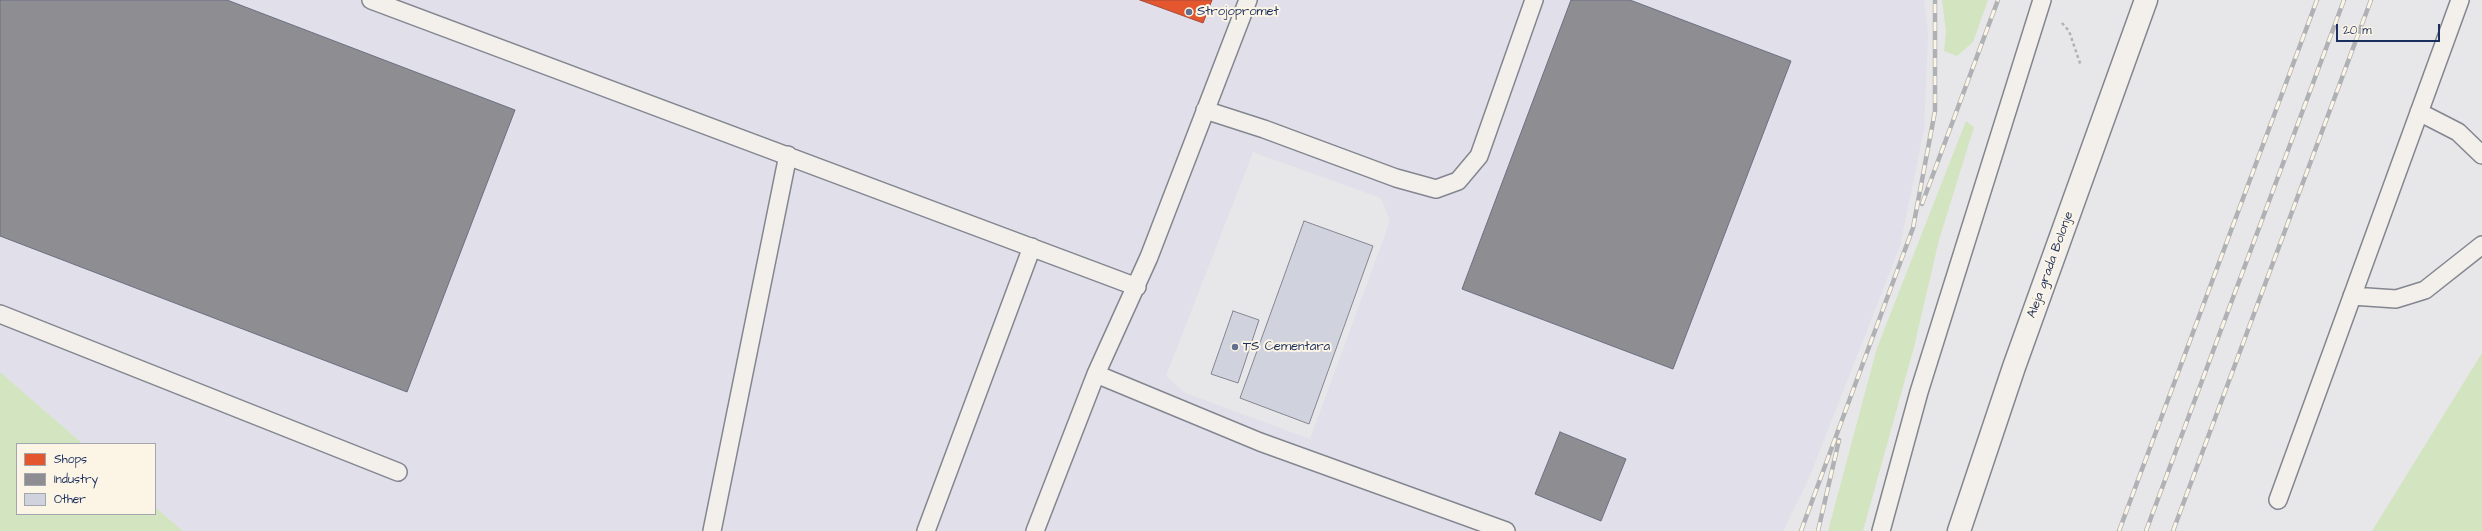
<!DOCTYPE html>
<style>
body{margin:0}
#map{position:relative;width:2482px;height:531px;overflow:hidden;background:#e7e6e8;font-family:"Architects Daughter",sans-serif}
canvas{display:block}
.legend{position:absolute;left:16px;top:443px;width:140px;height:72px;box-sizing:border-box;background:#fcf5e5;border:1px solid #a2a6af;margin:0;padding:5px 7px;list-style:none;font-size:12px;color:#1b2f5e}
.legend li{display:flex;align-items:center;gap:8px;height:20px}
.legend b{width:20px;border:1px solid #a2a6af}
.scale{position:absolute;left:2336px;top:24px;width:104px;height:18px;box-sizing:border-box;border:2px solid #1b2f5e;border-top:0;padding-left:5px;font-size:12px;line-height:14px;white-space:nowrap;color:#1b2f5e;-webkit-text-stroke:3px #fcf5e5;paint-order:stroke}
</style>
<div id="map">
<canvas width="2482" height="531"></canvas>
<ul class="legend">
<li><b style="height:11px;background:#e4572e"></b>Shops</li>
<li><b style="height:11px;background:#8d8d92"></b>Industry</li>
<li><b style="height:11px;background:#d0d2de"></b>Other</li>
</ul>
<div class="scale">20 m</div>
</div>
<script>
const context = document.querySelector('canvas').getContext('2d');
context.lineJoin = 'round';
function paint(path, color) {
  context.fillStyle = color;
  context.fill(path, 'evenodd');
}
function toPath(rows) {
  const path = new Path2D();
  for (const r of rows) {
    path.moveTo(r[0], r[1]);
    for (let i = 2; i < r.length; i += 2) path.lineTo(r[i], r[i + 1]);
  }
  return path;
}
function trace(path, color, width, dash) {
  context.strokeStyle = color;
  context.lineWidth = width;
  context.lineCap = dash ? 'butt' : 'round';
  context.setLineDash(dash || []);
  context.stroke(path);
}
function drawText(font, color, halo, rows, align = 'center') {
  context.font = font + ' "Architects Daughter",sans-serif';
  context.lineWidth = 4;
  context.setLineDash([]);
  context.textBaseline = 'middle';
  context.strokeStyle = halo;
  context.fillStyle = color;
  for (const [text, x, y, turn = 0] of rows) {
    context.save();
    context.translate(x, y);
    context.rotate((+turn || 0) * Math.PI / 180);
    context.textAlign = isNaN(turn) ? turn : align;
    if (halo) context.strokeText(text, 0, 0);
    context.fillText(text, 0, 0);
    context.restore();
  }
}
paint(toPath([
 [0,0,1924,0,1928,34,1924,129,1900,246,1809,478,1783,531,183,531,155,507,155,444,83,444,0,372],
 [1253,152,1381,198,1390,221,1310,439,1185,393,1166,376]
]), '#e0dfea');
paint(toPath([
 [1942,0,1988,0,1973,42,1957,56,1944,51,1946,31],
 [1966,121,1974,127,1939,240,1914,347,1863,531,1828,531,1877,348],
 [2482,353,2482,531,2372,531,2469,374],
 [0,372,83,444,17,444,17,514,155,514,155,507,183,531,0,531]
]), '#d2e5c0');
const shops = toPath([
 [1140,0,1212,0,1203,23,1140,0]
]);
paint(shops, '#e4572e');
trace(shops, '#a84b3c', 1);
const industry = toPath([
 [0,0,227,0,515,110,407,392,0,236,0,0],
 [1571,0,1630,0,1791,61,1673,369,1462,289,1571,0],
 [1560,432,1626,459,1601,521,1535,494,1560,432]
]);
paint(industry, '#8d8d92');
trace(industry, '#6b7182', 1);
const building = toPath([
 [1304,221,1373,246,1309,424,1240,398,1304,221],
 [1233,311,1259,320,1238,383,1211,374,1233,311]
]);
paint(building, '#d0d2de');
trace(building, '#838690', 1);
const lane = toPath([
 [371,0,1137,287],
 [1205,110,1264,129,1396,178,1436,189,1458,181,1479,156,1534,0],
 [2419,112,2458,132,2482,155],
 [2352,296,2396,299,2425,290,2482,245],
 [0,314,398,472],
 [1096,374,1260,442,1506,531],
 [2278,500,2460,0],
 [712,531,788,155],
 [926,531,1032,247],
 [1035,531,1096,374,1149,257,1248,0],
 [1881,531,1919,392,2042,0]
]);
const secondary = toPath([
 [1959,531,2014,367,2146,0]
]);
trace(lane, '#838690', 20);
trace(secondary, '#838690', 25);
trace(toPath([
 [2062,23,2069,31,2081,66]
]), '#b0b1b4', 2.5, [3, 3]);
trace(lane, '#f3f0eb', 17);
trace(secondary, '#f3f0eb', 22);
const rail = toPath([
 [1922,204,1998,0],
 [1801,531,1913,228,1935,111,1935,0],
 [1818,531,1839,440],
 [2119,531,2317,0],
 [2146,531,2344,0],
 [2173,531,2371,0]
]);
trace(rail, '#b0b1b4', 4.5);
trace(rail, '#fcf5e5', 3, [9]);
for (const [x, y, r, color] of [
 [1189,12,4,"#626f8e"],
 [1235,347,4,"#626f8e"]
]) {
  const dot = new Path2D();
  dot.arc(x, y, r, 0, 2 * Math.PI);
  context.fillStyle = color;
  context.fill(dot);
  trace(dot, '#fcf5e5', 1.5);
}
drawText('13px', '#1b2f5e', '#fcf5e5', [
 ["Strojopromet",1197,12],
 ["TS Cementara",1243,347]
], 'left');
drawText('13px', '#1b2f5e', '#fcf5e5', [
 ["Aleja grada Bolonje",2051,265,-70]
]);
</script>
